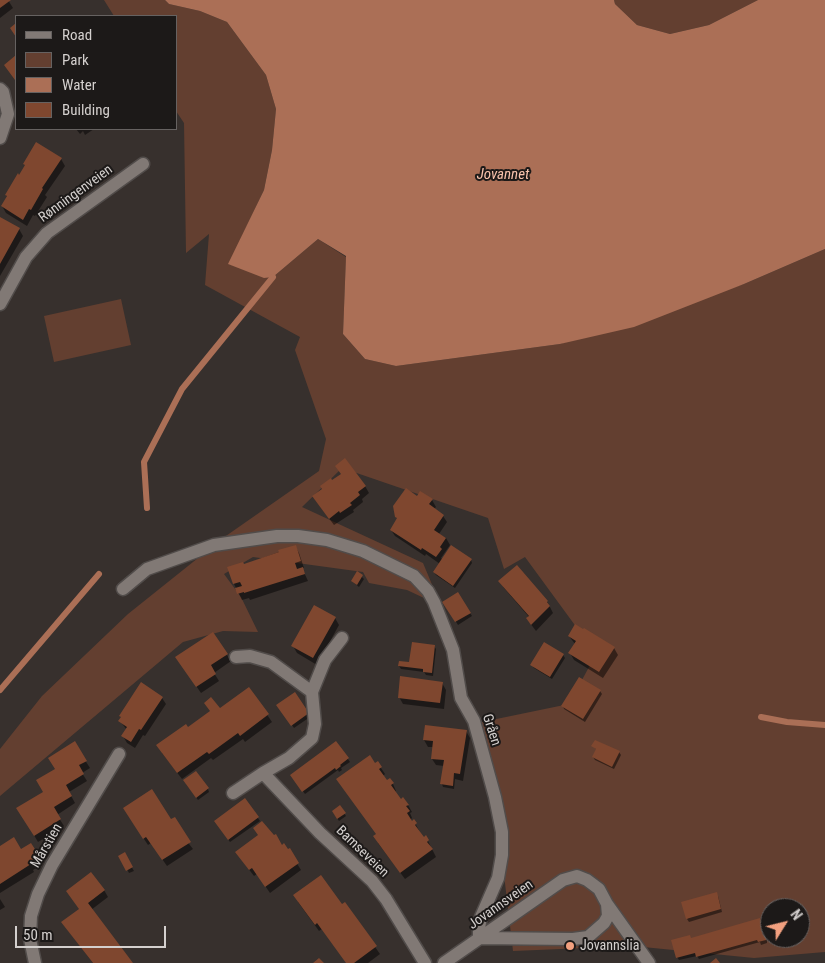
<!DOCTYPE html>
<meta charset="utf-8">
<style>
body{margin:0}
#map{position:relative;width:825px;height:963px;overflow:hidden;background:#37302d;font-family:"Roboto Condensed",sans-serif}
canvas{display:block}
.legend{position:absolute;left:15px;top:15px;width:162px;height:115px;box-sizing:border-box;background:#1c1918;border:1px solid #666261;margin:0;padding:6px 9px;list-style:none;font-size:15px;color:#d4d0ce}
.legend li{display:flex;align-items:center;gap:10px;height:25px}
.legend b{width:25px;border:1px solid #666261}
.north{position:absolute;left:760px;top:898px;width:50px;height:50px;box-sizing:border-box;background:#1c1918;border:1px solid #666261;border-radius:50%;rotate:54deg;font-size:14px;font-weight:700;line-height:20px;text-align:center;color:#d4d0ce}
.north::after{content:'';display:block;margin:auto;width:18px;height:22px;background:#f2a07f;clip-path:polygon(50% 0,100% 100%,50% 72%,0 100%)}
.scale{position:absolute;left:15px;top:926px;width:151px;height:22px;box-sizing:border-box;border:2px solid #d4d0ce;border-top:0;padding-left:6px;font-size:15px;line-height:18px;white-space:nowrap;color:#d4d0ce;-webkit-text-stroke:4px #1c1918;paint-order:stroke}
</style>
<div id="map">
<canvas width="825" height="963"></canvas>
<ul class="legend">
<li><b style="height:6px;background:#817975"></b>Road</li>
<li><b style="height:14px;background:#633f30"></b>Park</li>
<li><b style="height:14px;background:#ab6f56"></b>Water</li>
<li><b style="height:14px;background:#7f472f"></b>Building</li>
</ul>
<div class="north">N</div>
<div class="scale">50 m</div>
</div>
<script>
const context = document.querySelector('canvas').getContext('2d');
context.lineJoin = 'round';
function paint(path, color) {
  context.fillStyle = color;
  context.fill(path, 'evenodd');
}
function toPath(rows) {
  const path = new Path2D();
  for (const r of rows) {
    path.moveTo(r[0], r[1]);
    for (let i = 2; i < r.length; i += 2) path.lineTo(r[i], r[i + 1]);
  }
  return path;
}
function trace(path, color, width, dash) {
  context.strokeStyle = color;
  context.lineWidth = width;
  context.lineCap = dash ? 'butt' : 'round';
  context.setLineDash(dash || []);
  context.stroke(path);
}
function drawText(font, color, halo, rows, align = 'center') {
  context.font = font + ' "Roboto Condensed",sans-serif';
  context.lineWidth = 4;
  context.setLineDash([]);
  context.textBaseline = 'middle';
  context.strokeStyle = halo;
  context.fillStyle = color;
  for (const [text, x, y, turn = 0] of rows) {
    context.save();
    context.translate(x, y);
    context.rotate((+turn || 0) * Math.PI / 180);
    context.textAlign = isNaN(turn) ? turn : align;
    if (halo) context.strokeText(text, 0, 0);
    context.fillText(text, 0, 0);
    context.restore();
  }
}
paint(toPath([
 [104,0,165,0,169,4,200,11,227,22,266,75,276,109,272,150,264,190,229,264,273,277,318,239,346,257,343,334,365,359,396,366,560,344,744,284,825,249,825,952,754,958,633,946,513,951,500,841,477,723,569,704,596,654,525,557,504,569,488,518,342,468,302,507,423,563,441,606,407,590,369,583,363,572,253,557,224,574,241,597,258,632,223,631,183,642,0,796,0,749,42,696,128,614,223,538,319,471,326,439,295,350,300,337,205,285,209,234,186,253,184,123,176,111,176,16,114,16],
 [770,908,800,908,800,938,770,938],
 [614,0,758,0,709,25,670,34,637,25,615,4],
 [121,299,131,345,54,362,44,316]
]), '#633f30');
paint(toPath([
 [165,0,614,0,615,4,637,25,670,34,709,25,758,0,825,0,825,249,744,284,634,327,560,344,396,366,365,359,343,334,346,256,318,239,273,277,264,278,228,264,264,190,272,150,276,109,266,75,227,22,200,11,169,4]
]), '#ab6f56');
paint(toPath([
 [0,0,8,0,13,8,0,18],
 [76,129,94,129,85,135,83,131,80,134],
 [61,159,65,166,45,195,47,197,35,216,33,215,27,226,6,213,2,206,7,197,6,195,20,176],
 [0,218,19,229,23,236,0,276],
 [342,475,365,486,369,493,362,499,363,502,353,510,354,512,334,525,313,497],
 [417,498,432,500,436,507,434,509,443,516,447,522,439,534,446,538,450,545,441,558,443,560,471,560,472,563,455,588,436,575,434,572,440,564,426,554,425,556,395,536,391,530],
 [295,546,299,553,304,568,302,568,308,581,250,600,249,598,242,600,234,584,244,565],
 [358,573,364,579,359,587,352,581],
 [500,582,547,601,553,613,536,631,527,619,529,617,504,588],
 [458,594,472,616,458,625,444,602],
 [335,618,339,625,317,665,297,653,293,646],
 [569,636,614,648,618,655,603,678,574,660,570,653,575,644],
 [434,646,436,649,433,676,426,675,424,672,401,669,399,666,410,663],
 [227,655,231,661,214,673,219,681,201,693,181,664],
 [563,655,565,658,552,679,534,668,532,665],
 [442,683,446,690,444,709,403,704,399,697],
 [249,688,272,722,245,742,243,739,213,760,211,758,182,779,162,753,188,729,219,710],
 [600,691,602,694,585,722,564,709,563,706],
 [294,694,310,717,294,728,278,705],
 [162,698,166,704,145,736,143,735,135,748,127,743,123,736,127,730,120,721],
 [466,731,470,738,463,781,455,779,454,789,443,787,442,784,444,766,436,765,432,759,434,747,428,747,424,740],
 [336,742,350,762,341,768,342,770,339,772,338,770,305,794,293,778],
 [74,743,90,768,82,773,87,781,69,792,75,803,57,815,64,826,38,842,18,808,45,792,56,770],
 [593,746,619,752,621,755,614,769,595,760,593,757,597,750],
 [375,765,381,768,385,774,383,776,387,781,393,784,396,791,395,792,401,801,408,805,412,812,410,813,412,818,410,820,412,822,414,821,423,838,426,837,436,857,405,879,378,843],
 [186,784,208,789,209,792,198,800],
 [245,800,260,821,230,842,217,824],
 [340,807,346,816,339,821,333,812],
 [128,815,171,821,193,849,167,866,151,843,148,845],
 [31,844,42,864,33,870,34,872,0,893,0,848,21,850],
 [282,847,296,862,301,870,270,893,257,874,254,876,241,859],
 [124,854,134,871,129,873,120,856],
 [104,890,108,897,91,910,131,963,93,963,67,929,80,909],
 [718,896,722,912,689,922,687,919],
 [0,899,5,907,0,910],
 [298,902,341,905,344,903,380,954,368,963,347,963,322,929,319,931],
 [761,923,767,939,767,943,761,945,760,942,699,959,697,956,679,960,677,957,691,939]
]), '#0007');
trace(toPath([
 [147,508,144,462,182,389,273,277],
 [0,690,99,574],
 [761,717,787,722,825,725]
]), '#ab6f56', 6);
paint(toPath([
 [0,0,11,0,0,8],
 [16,23,16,37,10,28],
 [16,55,16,79,15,80,4,65],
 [36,142,62,158,42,188,43,189,31,210,29,209,23,220,1,206,7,196,5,195,18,173,19,175,25,165,23,164],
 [0,217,20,228,0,264],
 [345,458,366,486,358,492,360,495,350,503,352,505,340,513,339,511,329,519,312,496,322,489,320,486,331,478,332,480,341,474,335,466],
 [406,488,417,496,420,491,433,499,429,504,444,515,434,530,446,538,440,547,442,549,436,557,422,548,421,550,390,530,397,518,395,517,393,506],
 [296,545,301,561,295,563,297,569,303,567,305,574,244,593,244,592,237,594,235,588,242,586,240,582,233,584,227,567,243,562,244,564,279,552,278,550],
 [451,545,472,559,453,586,433,572],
 [517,565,548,601,547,602,550,606,531,625,526,618,529,616,498,581],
 [357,571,363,575,357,585,351,581],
 [458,592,471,613,455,622,442,602],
 [314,605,336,617,313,658,291,646],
 [575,624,583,629,584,628,615,647,599,672,568,653,576,641,568,636],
 [213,632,228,654,211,665,216,674,196,687,175,657],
 [412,642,435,645,432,673,423,672,423,669,398,666,399,661,409,662],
 [544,642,564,654,550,677,530,665],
 [400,676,443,682,440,703,398,698],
 [579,677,601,690,583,719,561,706],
 [141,682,163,697,141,730,139,729,131,742,121,736,127,727,118,721,121,717,119,716],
 [249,687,269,714,240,736,238,733,209,754,207,752,177,773,156,745,186,724,188,727,210,711,204,703,211,697,220,708],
 [295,692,309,713,291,726,276,705],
 [425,725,467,730,460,774,454,773,453,786,440,784,444,760,431,759,433,741,423,740],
 [595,740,620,751,612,767,592,757,596,749,591,746],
 [75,741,87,761,79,765,84,774,66,785,72,796,54,807,61,819,34,836,16,808,43,792,36,780,55,769,48,758],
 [336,741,349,758,340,765,341,766,336,770,335,768,302,792,290,775],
 [370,755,375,763,378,761,382,767,379,769,387,780,390,778,394,783,391,785,401,799,403,797,409,805,406,806,410,811,407,813,412,821,414,819,417,823,415,825,424,837,426,835,429,840,427,842,433,849,400,873,373,836,376,834,336,779],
 [196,771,209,788,196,798,183,780],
 [152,789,171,819,175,817,191,842,162,860,146,837,143,839,123,808],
 [245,798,259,817,228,840,214,821],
 [340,805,346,813,337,819,332,811],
 [262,821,274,835,276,834,282,845,284,843,288,849,290,848,299,863,265,887,252,868,249,870,235,852,258,835,253,828],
 [14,837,21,849,31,843,40,857,30,863,31,864,0,884,0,846],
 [125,852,133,867,126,871,118,856],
 [91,872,105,890,88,903,133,963,93,963,61,922,79,909,66,891],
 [321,875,342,904,345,902,377,946,354,963,346,963,317,923,315,925,293,895],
 [717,892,721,909,686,919,681,902],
 [760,918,766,935,766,940,758,942,757,940,696,957,695,953,676,958,671,940,690,935,691,938],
 [319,958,324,963,313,963],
 [716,958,720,963,710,963]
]), '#7f472f');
const minor = toPath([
 [0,89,3,92,8,114,0,138],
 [0,304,26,257,47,233,143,164],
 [123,589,147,569,214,545,277,536,298,536,327,540,363,551,414,576,428,591,434,602,453,650,461,698,474,721,495,797,502,832,502,855,498,878,481,917,479,928,479,938,573,939,588,937,604,923,608,916,607,904],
 [342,638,325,660,312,692,315,724,312,738,289,758,263,773,320,833,372,881,386,899,425,963],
 [236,657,250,656,271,662,312,692],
 [233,793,263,773],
 [35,963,30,939,31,916,38,894,52,865,119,754],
 [444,963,563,880,577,876,587,880,599,889,607,904,649,963]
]);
trace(minor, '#514c4a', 15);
trace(minor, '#817975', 12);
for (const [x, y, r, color] of [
 [570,946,5,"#f2a07f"]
]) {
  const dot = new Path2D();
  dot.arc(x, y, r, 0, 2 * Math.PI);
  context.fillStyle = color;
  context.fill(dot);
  trace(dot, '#1c1918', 2);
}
drawText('14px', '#d4d0ce', '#1c1918', [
 ["Rønningenveien",76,194,-36],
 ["Gråen",491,730,72],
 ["Mårstien",47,846,-60],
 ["Bamseveien",362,852,44],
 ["Jovannsveien",501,905,-35]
]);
drawText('14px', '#d4d0ce', '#1c1918', [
 ["Jovannslia",580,946]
], 'left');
drawText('italic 15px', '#f9c3ad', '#1c1918', [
 ["Jovannet",503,175]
]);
</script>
